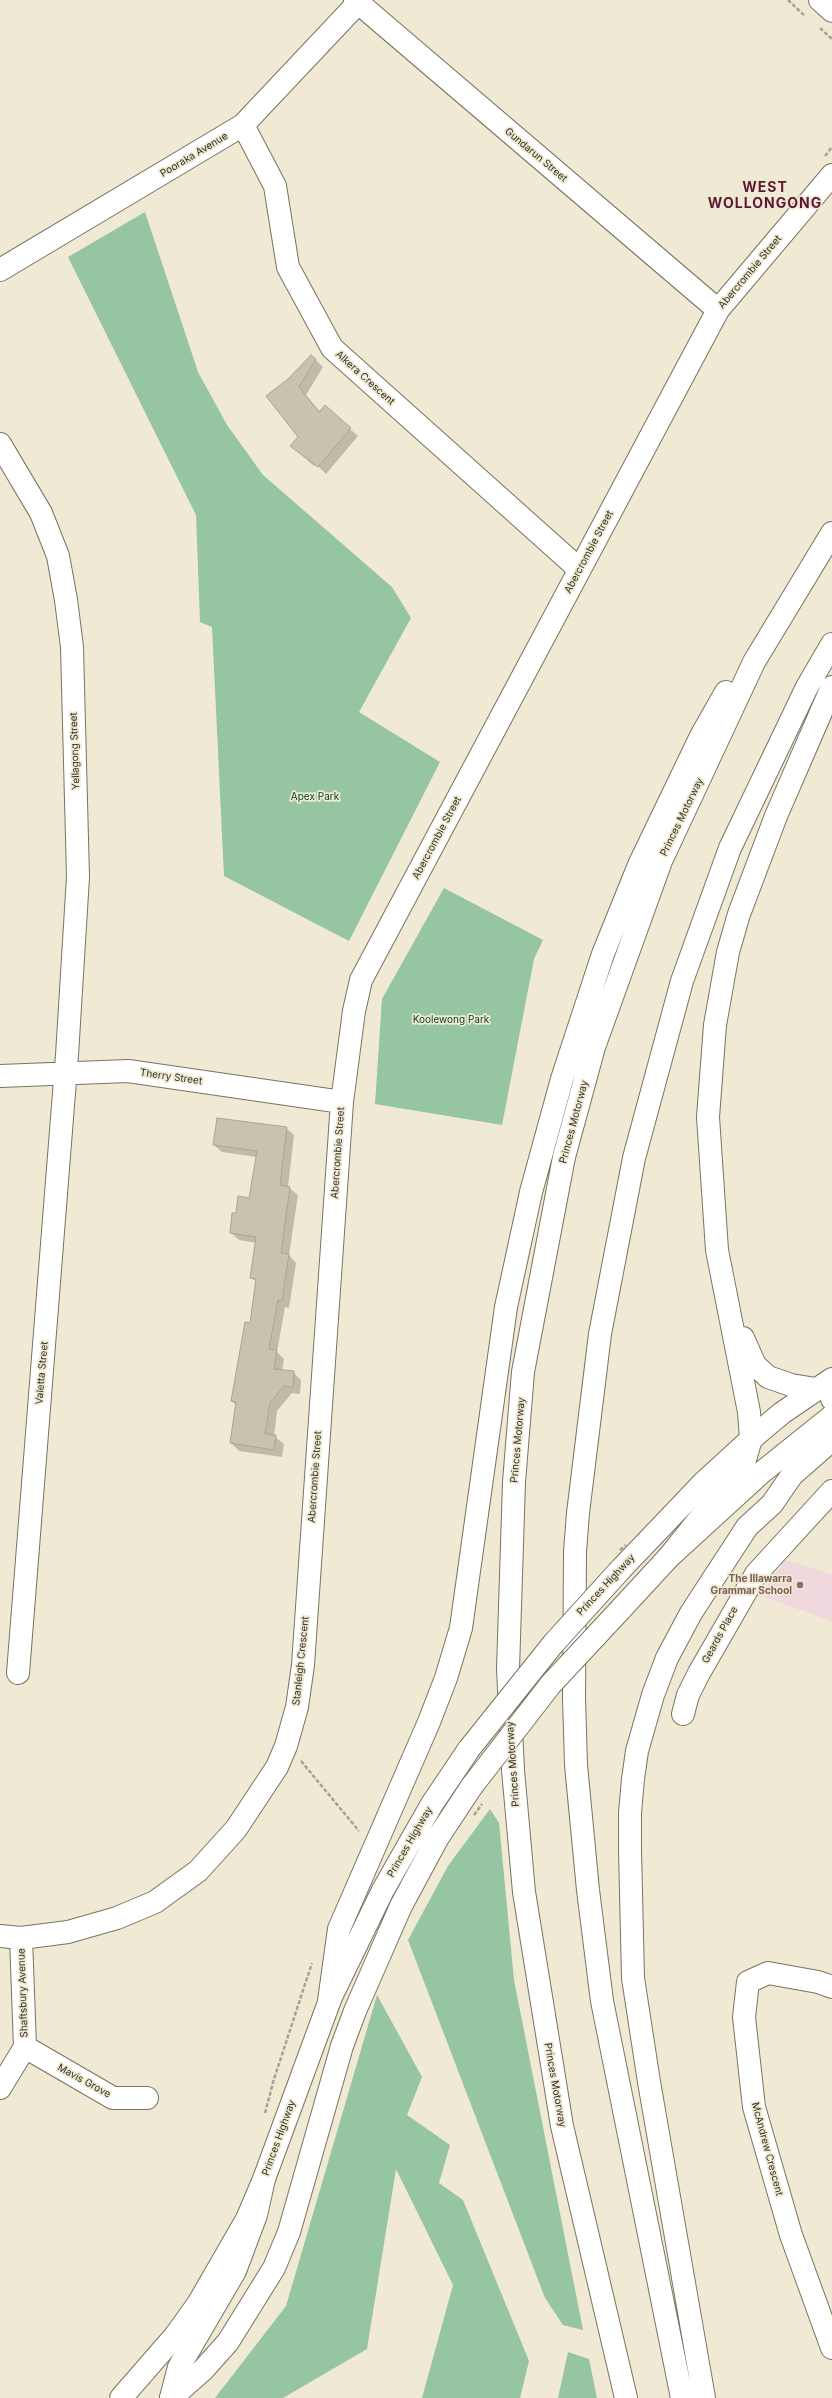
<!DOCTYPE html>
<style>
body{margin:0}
canvas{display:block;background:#f0e9d3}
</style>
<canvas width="832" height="2398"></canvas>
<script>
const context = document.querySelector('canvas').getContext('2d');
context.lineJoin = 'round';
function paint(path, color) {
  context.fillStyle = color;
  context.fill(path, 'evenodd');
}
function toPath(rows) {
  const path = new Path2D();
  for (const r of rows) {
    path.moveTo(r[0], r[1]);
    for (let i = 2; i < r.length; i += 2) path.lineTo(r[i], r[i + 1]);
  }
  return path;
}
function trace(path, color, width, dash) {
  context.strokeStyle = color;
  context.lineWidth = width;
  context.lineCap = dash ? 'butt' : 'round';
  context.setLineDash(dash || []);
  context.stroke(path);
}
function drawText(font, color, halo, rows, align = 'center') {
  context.font = font + ' Inter,sans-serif';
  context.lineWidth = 3.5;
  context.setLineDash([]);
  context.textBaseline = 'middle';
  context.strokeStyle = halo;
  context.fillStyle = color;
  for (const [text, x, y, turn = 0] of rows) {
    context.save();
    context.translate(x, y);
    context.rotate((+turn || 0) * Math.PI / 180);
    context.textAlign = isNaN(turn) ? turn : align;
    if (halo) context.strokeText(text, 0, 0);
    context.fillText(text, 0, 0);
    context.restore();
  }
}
paint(toPath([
 [785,1560,832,1574,832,1621,761,1596]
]), '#f1d7de');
paint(toPath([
 [145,212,198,372,227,425,263,475,392,587,411,618,359,712,440,762,349,941,224,876,212,627,200,622,196,515,68,257],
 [444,888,543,940,534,959,502,1125,375,1104,382,999],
 [490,1809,499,1823,514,1980,583,2330,563,2325,545,2298,408,1940,448,1866],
 [377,1995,422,2077,407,2115,450,2145,439,2183,463,2200,529,2361,520,2398,422,2398,453,2285,396,2169,367,2349,283,2398,215,2398,286,2306],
 [568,2352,589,2359,597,2398,558,2398]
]), '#96c5a1');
paint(toPath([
 [315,359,323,367,306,395,320,412,325,407,358,436,326,474,316,464,314,466,291,446,299,437,267,396],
 [286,1128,294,1135,288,1187,298,1195,289,1255,296,1263,289,1308,285,1307,277,1352,284,1359,282,1371,293,1372,301,1380,300,1394,292,1393,277,1411,274,1436,284,1444,282,1457,239,1451,231,1443,236,1406,232,1401,237,1365,240,1365,251,1324,256,1282,251,1277,257,1243,239,1240,231,1233,237,1214,250,1199,257,1157,222,1152,214,1145]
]), '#0003');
const building = toPath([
 [311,355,316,359,299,387,319,412,325,405,351,428,318,467,290,446,298,437,266,396,288,379,311,355],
 [217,1118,287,1127,280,1185,290,1187,281,1253,289,1254,282,1301,278,1300,269,1349,277,1350,274,1369,294,1371,293,1387,284,1386,270,1403,265,1434,276,1435,274,1450,230,1443,236,1402,231,1401,245,1322,250,1323,256,1279,250,1278,256,1237,230,1233,232,1213,236,1213,238,1196,249,1198,257,1151,213,1145,217,1118]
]);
paint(building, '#c9c2ae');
trace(building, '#aba490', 1);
const minor = toPath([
 [355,0,718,310],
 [243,125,275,186,288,267,332,348,579,569],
 [0,270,243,125,358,3],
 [0,444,41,513,58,556,66,600,72,647,78,877,67,1055,18,1673],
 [0,1076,128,1071,342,1102],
 [832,1398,832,1399],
 [683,1714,688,1695,699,1673,756,1574,832,1491],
 [0,1936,21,1938,68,1932,117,1918,155,1902,198,1871,236,1829,277,1767,286,1746,297,1707,303,1665,342,1102,354,1011,361,980,718,310,832,175],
 [832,1987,818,1982,768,1973,748,1982,744,2017,754,2107,791,2235,832,2348],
 [25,2047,113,2098,147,2098],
 [0,2088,25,2047,21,1938]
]);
const major = toPath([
 [820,0,832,11],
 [620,1570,704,1482,751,1439,782,1413,832,1379],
 [620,1610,668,1558,761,1473,832,1416],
 [121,2398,175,2336,198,2304,247,2219,264,2179,331,1997,383,1890,412,1839,432,1804,469,1749],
 [171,2398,203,2370,228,2342,274,2268,289,2232,342,2046,355,2011,401,1906,437,1839,472,1786]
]);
const highway = toPath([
 [743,1338,755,1365,768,1377,791,1385,816,1389],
 [668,1558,744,1463,751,1439,749,1412,717,1250,708,1117,715,1025,728,952,739,914,776,816,832,687],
 [329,2001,339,1929,429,1722,446,1678,461,1628,506,1307,531,1192,562,1079,603,954,639,865,701,736,726,692],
 [171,2398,179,2367,235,2271,256,2215,264,2179],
 [626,2398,562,2126,524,1892,513,1770,508,1669,514,1482,523,1372,564,1157,594,1047,661,861,754,662,832,533],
 [682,2398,602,2001,588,1890,576,1765,574,1698,575,1552,578,1513,600,1334,634,1158,682,981,730,848,807,687,832,644],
 [704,2398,649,2082,633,1978,630,1850,630,1813,633,1779,637,1751,653,1695,667,1658,691,1613,747,1527,772,1504,792,1475,832,1440]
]);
trace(minor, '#797360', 24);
trace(major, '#797360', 24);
trace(highway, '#797360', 24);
trace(toPath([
 [788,0,805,16],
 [820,28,832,39],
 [825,156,832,147],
 [301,1761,359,1831],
 [265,2113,274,2079,312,1963]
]), '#a6a190', 2.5, [4, 2]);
trace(minor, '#fff', 22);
trace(major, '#fff', 22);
trace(highway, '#fff', 22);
const majorBridge = toPath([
 [469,1749,553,1644,620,1570],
 [472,1786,551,1684,620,1610]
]);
trace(majorBridge, '#797360', 24, []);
trace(toPath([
 [620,1550,626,1545],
 [474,1815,482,1804]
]), '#a6a190', 2.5, [4, 2]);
trace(majorBridge, '#fff', 22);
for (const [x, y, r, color] of [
 [800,1585,4,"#8d6e63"]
]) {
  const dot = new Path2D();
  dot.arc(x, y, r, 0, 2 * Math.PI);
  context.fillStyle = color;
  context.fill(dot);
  trace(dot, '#f0e9d3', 1.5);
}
drawText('10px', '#312f27', '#f0e9d3', [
 ["Pooraka Avenue",194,155,-31],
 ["Gundarun Street",536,155,40],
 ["Abercrombie Street",750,272,-50],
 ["Alkera Crescent",365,378,42],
 ["Abercrombie Street",589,552,-62],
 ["Yellagong Street",75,751,-92],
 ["Princes Motorway",682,817,-64],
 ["Abercrombie Street",437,838,-62],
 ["Therry Street",171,1077,8],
 ["Princes Motorway",574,1122,-75],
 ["Abercrombie Street",338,1153,-86],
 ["Valetta Street",42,1373,-85],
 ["Princes Motorway",518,1440,-85],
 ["Abercrombie Street",315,1477,-86],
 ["Princes Highway",606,1585,-47],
 ["Geards Place",720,1635,-61],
 ["Stanleigh Crescent",301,1661,-84],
 ["Princes Motorway",513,1764,-94],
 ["Princes Highway",410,1842,-60],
 ["Shaftsbury Avenue",23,1993,-92],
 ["Mavis Grove",84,2081,29],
 ["Princes Motorway",555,2085,80],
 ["Princes Highway",279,2138,-70],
 ["McAndrew Crescent",767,2149,75]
]);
drawText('10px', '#064420', '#f0e9d3', [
 ["Apex Park",315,797],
 ["Koolewong Park",451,1020]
]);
drawText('bold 10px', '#785e54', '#f0e9d3', [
 ["The Illawarra",792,1579],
 ["Grammar School",792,1591]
], 'right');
context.letterSpacing = '1px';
drawText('bold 14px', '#5a1832', '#f0e9d3', [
 ["WEST",765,188],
 ["WOLLONGONG",765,204]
]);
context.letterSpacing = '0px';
</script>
